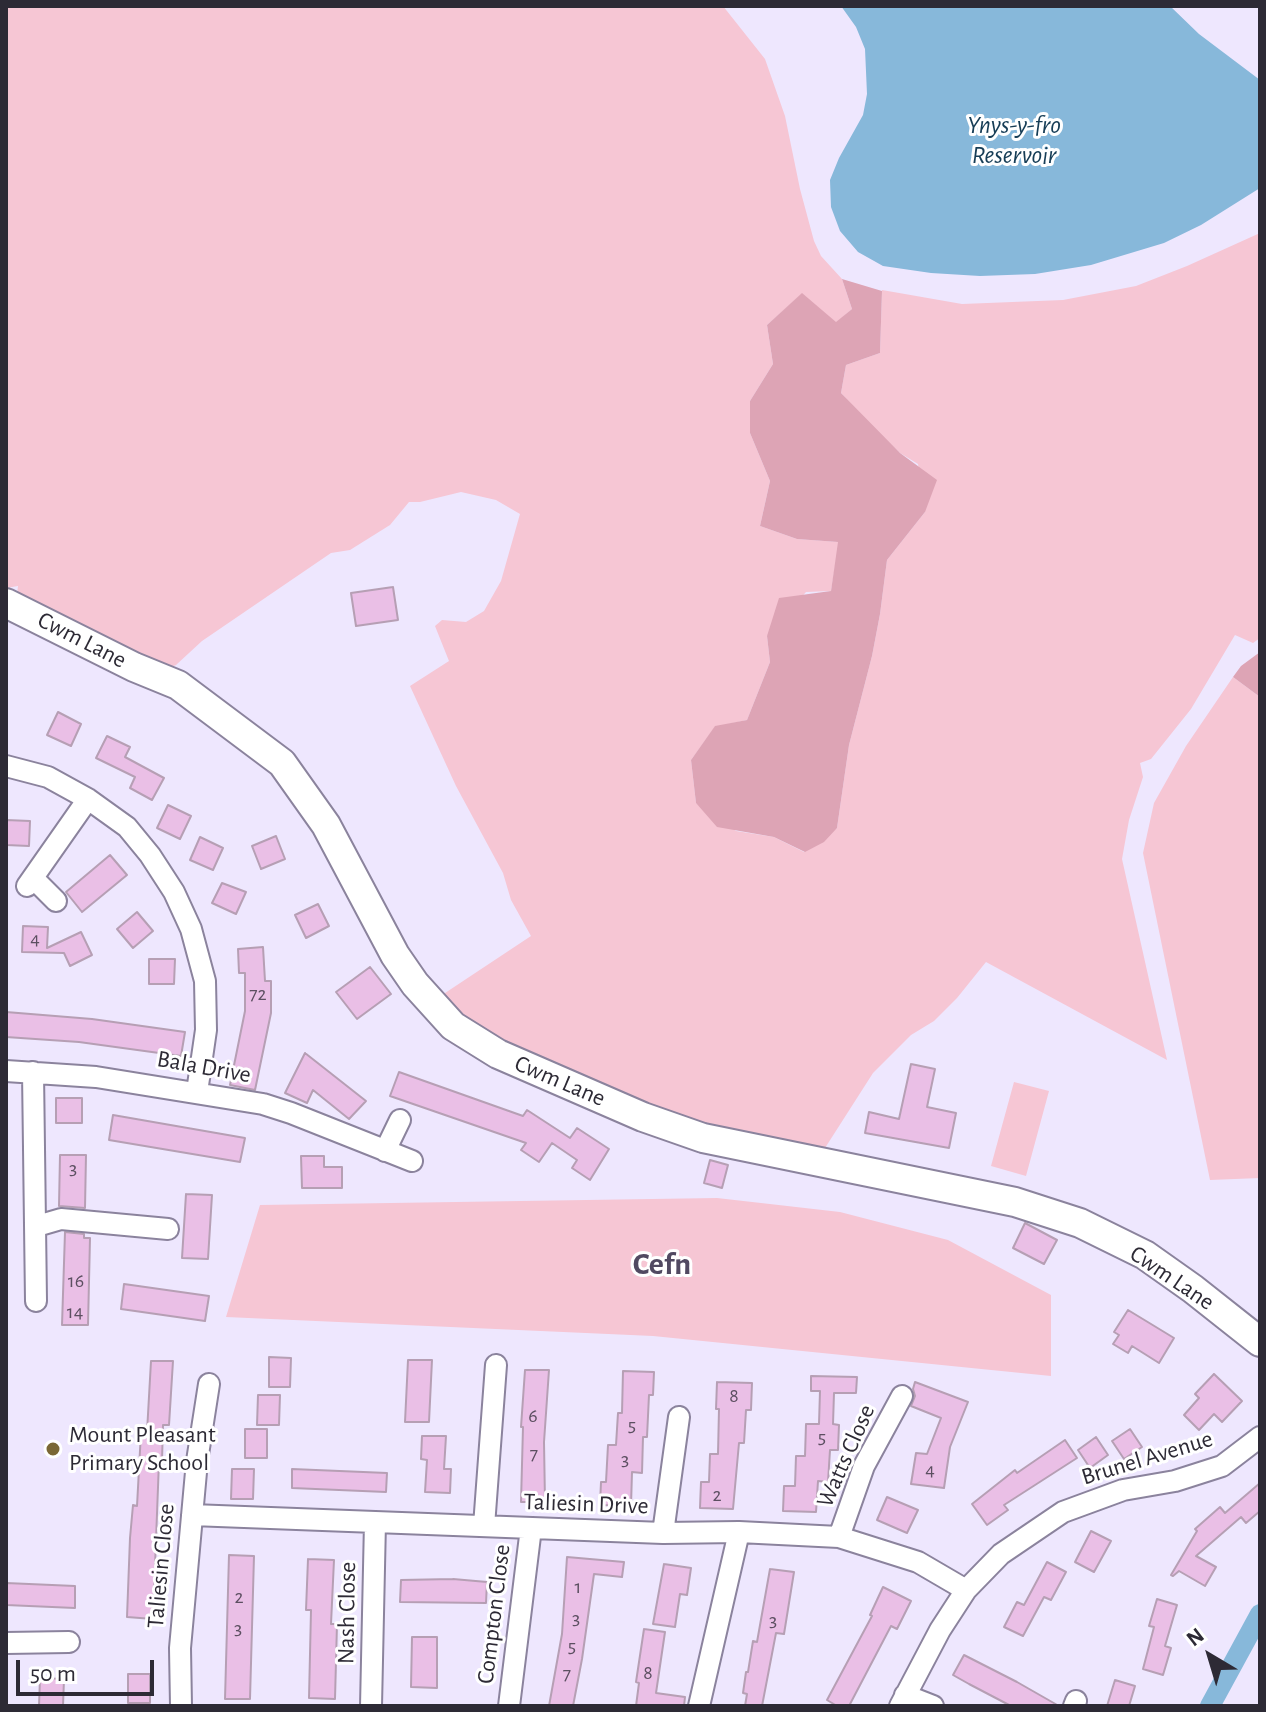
<!DOCTYPE html>
<style>
body{margin:0}
#map{position:relative;width:1266px;height:1712px;overflow:hidden;background:#eee7fe;font-family:"Alegreya Sans",sans-serif}
canvas{display:block}
.frame{position:absolute;inset:0;border:8px solid #2d2a35;pointer-events:none}
.north{position:absolute;left:1170px;top:1616px;width:80px;height:80px;-webkit-text-stroke:6px #fff;paint-order:stroke;rotate:322deg;font-size:22px;font-weight:700;line-height:32px;text-align:center;color:#2d2a35}
.north::after{content:'';display:block;margin:auto;width:28px;height:36px;background:#2d2a35;clip-path:polygon(50% 0,100% 100%,50% 72%,0 100%)}
.scale{position:absolute;left:16px;top:1660px;width:138px;height:36px;box-sizing:border-box;border:4px solid #2d2a35;border-top:0;padding-left:10px;font-size:24px;line-height:28px;white-space:nowrap;color:#2d2a35;-webkit-text-stroke:6px #fff;paint-order:stroke}
</style>
<div id="map">
<canvas width="1266" height="1712"></canvas>
<div class="frame"></div>
<div class="north">N</div>
<div class="scale">50 m</div>
</div>
<script>
const context = document.querySelector('canvas').getContext('2d');
context.lineJoin = 'round';
function paint(path, color) {
  context.fillStyle = color;
  context.fill(path, 'evenodd');
}
function toPath(rows) {
  const path = new Path2D();
  for (const r of rows) {
    path.moveTo(r[0], r[1]);
    for (let i = 2; i < r.length; i += 2) path.lineTo(r[i], r[i + 1]);
  }
  return path;
}
function trace(path, color, width, dash) {
  context.strokeStyle = color;
  context.lineWidth = width;
  context.lineCap = dash ? 'butt' : 'round';
  context.setLineDash(dash || []);
  context.stroke(path);
}
function drawText(font, color, halo, rows, align = 'center') {
  context.font = font + ' "Alegreya Sans",sans-serif';
  context.lineWidth = 6;
  context.setLineDash([]);
  context.textBaseline = 'middle';
  context.strokeStyle = halo;
  context.fillStyle = color;
  for (const [text, x, y, turn = 0] of rows) {
    context.save();
    context.translate(x, y);
    context.rotate((+turn || 0) * Math.PI / 180);
    context.textAlign = isNaN(turn) ? turn : align;
    if (halo) context.strokeText(text, 0, 0);
    context.fillText(text, 0, 0);
    context.restore();
  }
}
paint(toPath([
 [6,6,723,6,765,59,785,116,800,189,814,241,821,256,842,279,852,309,836,323,802,294,767,325,773,364,750,401,750,433,770,481,760,526,797,539,839,542,831,591,806,592,767,636,770,662,747,720,715,727,691,760,696,803,736,831,774,837,804,852,837,828,849,745,872,656,880,614,887,560,925,512,918,464,900,453,875,430,841,393,846,365,880,353,882,290,962,304,1063,300,1136,286,1187,266,1260,233,1260,638,1253,643,1235,635,1191,709,1151,759,1140,763,1143,777,1129,820,1122,859,1167,1060,986,962,957,998,934,1021,911,1035,873,1073,825,1148,764,1143,707,1132,505,1049,439,997,531,936,511,900,503,873,456,786,410,686,449,661,435,626,442,620,466,622,484,611,501,581,520,514,496,500,461,492,420,502,409,502,390,525,350,550,331,553,202,641,176,665,164,670,17,594,18,586,6,588],
 [1233,677,1260,697,1260,1178,1210,1180,1143,853,1154,803,1186,746],
 [1014,1082,1049,1091,1026,1176,991,1166],
 [717,1198,840,1212,948,1240,1051,1295,1051,1376,653,1336,226,1317,260,1205]
]), '#f6c6d4');
paint(toPath([
 [842,279,882,291,880,353,846,365,841,393,900,453,937,480,925,512,887,560,880,614,872,656,849,745,837,828,824,842,805,852,774,837,717,827,696,803,691,760,715,726,747,720,770,662,767,636,779,598,831,591,838,542,797,539,760,526,770,481,750,433,750,401,773,364,767,325,802,293,836,322,852,309],
 [1260,652,1260,697,1233,677,1241,666]
]), '#dda4b5');
paint(toPath([
 [841,6,1170,6,1199,34,1260,80,1260,188,1201,225,1164,243,1091,265,1035,274,980,276,931,273,883,266,858,252,840,231,831,207,830,180,839,158,863,115,867,94,865,49,856,27]
]), '#87b8da');
trace(toPath([
 [1210,1706,1260,1614]
]), '#87b8da', 20);
const building = toPath([
 [393,587,398,620,356,626,351,593,393,587],
 [58,712,81,724,71,746,47,735,58,712],
 [107,736,130,747,125,757,164,778,152,800,130,788,135,777,96,758,107,736],
 [168,805,191,816,180,839,157,828,168,805],
 [6,820,30,821,29,846,6,845,6,820],
 [276,836,285,859,261,869,252,846,276,836],
 [200,837,223,848,213,870,190,860,200,837],
 [110,855,127,875,82,912,66,892,110,855],
 [222,883,246,892,236,914,212,903,222,883],
 [318,904,329,926,306,938,295,915,318,904],
 [137,912,153,931,133,948,117,929,137,912],
 [23,926,48,927,47,948,81,932,92,955,70,966,64,953,22,952,23,926],
 [263,947,265,981,271,981,271,1013,255,1090,230,1085,245,1011,245,973,239,973,238,949,263,947],
 [149,959,175,959,174,984,149,984,149,959],
 [370,967,391,994,357,1019,336,992,370,967],
 [6,1012,92,1019,185,1032,181,1056,79,1042,6,1037,6,1012],
 [305,1053,366,1101,349,1119,313,1090,307,1103,285,1093,305,1053],
 [911,1064,935,1069,927,1107,956,1113,949,1148,865,1133,869,1112,899,1119,911,1064],
 [399,1072,523,1116,527,1110,570,1138,577,1128,609,1149,590,1180,572,1168,577,1160,552,1143,539,1162,521,1150,526,1143,390,1096,399,1072],
 [56,1098,82,1098,82,1123,56,1123,56,1098],
 [113,1115,245,1138,240,1162,109,1140,113,1115],
 [60,1155,86,1155,85,1208,59,1206,60,1155],
 [301,1156,324,1156,324,1167,342,1167,342,1188,302,1188,301,1156],
 [710,1160,728,1165,722,1188,704,1183,710,1160],
 [186,1194,212,1195,208,1259,182,1258,186,1194],
 [1025,1223,1057,1240,1044,1264,1013,1248,1025,1223],
 [65,1232,84,1234,84,1238,90,1238,88,1325,62,1325,65,1232],
 [124,1284,209,1296,205,1321,121,1309,124,1284],
 [1128,1310,1174,1338,1159,1363,1132,1346,1128,1353,1113,1344,1119,1335,1114,1332,1128,1310],
 [269,1357,291,1358,290,1387,269,1387,269,1357],
 [408,1360,432,1360,429,1422,405,1422,408,1360],
 [151,1361,173,1361,169,1425,163,1425,162,1461,159,1461,153,1619,127,1617,130,1538,133,1505,137,1506,141,1432,147,1432,151,1361],
 [525,1370,549,1370,544,1442,545,1502,521,1502,523,1427,521,1427,525,1370],
 [623,1371,654,1372,653,1395,649,1395,647,1437,643,1437,642,1473,632,1472,631,1506,600,1505,601,1482,606,1482,608,1445,616,1445,618,1413,622,1413,623,1371],
 [1214,1374,1242,1401,1222,1422,1214,1414,1199,1430,1184,1415,1199,1398,1195,1394,1214,1374],
 [811,1376,857,1377,856,1393,834,1393,833,1424,839,1425,838,1450,830,1450,828,1482,818,1481,816,1512,783,1511,784,1486,795,1486,796,1456,805,1456,806,1424,819,1424,820,1391,811,1391,811,1376],
 [717,1382,752,1383,751,1410,746,1410,744,1443,739,1443,733,1509,700,1508,701,1482,709,1482,710,1454,718,1454,719,1409,716,1409,717,1382],
 [915,1382,968,1402,950,1447,944,1488,911,1484,916,1453,927,1454,941,1418,911,1406,915,1396,913,1389,915,1382],
 [258,1395,280,1395,279,1425,257,1425,258,1395],
 [245,1429,267,1429,267,1458,245,1458,245,1429],
 [1130,1429,1142,1447,1124,1459,1112,1441,1130,1429],
 [422,1436,446,1436,444,1469,451,1469,450,1493,425,1492,427,1460,421,1459,422,1436],
 [1096,1437,1108,1455,1090,1468,1078,1450,1096,1437],
 [1065,1440,1077,1458,1004,1505,1008,1510,987,1525,972,1504,1015,1470,1017,1473,1065,1440],
 [232,1469,254,1469,253,1499,231,1499,232,1469],
 [292,1469,387,1473,386,1492,292,1488,292,1469],
 [1260,1483,1260,1511,1246,1523,1241,1517,1196,1556,1216,1567,1205,1586,1179,1571,1173,1576,1171,1575,1197,1531,1195,1529,1220,1507,1225,1513,1260,1483],
 [887,1497,918,1510,907,1533,877,1520,887,1497],
 [1091,1531,1111,1541,1094,1572,1075,1562,1091,1531],
 [229,1555,254,1556,250,1699,225,1699,229,1555],
 [567,1557,624,1562,622,1577,594,1574,582,1659,573,1706,549,1706,562,1634,567,1557],
 [308,1559,334,1560,331,1624,337,1624,335,1699,309,1698,311,1610,306,1610,308,1559],
 [1047,1562,1066,1572,1051,1600,1044,1597,1023,1636,1004,1627,1017,1602,1024,1605,1047,1562],
 [664,1564,691,1568,687,1595,680,1594,675,1627,653,1624,664,1564],
 [770,1569,794,1572,784,1634,776,1633,762,1706,745,1706,747,1694,743,1693,746,1672,748,1672,753,1641,757,1642,770,1569],
 [453,1579,487,1582,486,1603,400,1602,401,1580,453,1579],
 [6,1583,75,1586,75,1608,6,1605,6,1583],
 [883,1587,911,1601,897,1629,891,1626,849,1706,837,1706,827,1700,872,1616,870,1615,883,1587],
 [1157,1599,1177,1605,1165,1646,1171,1648,1163,1675,1143,1669,1154,1627,1149,1626,1157,1599],
 [644,1629,665,1632,656,1693,685,1697,684,1706,636,1706,639,1683,636,1682,644,1629],
 [412,1637,437,1637,437,1688,411,1687,412,1637],
 [964,1655,1017,1682,1059,1706,1011,1706,969,1684,953,1675,964,1655],
 [128,1674,150,1674,150,1703,128,1703,128,1674],
 [40,1678,64,1679,63,1706,39,1706,40,1678],
 [1115,1680,1135,1686,1129,1706,1107,1706,1115,1680]
]);
paint(building, '#eabfe6');
trace(building, '#b69fb4', 2);
const street = toPath([
 [6,766,48,777,88,799,127,827,150,855,174,892,191,929,205,981,206,1030,197,1092],
 [33,878,56,901],
 [27,886,88,799],
 [6,1071,96,1077,263,1104,291,1113,412,1161],
 [33,1072,36,1301],
 [385,1151,400,1120],
 [37,1226,61,1219,168,1229],
 [192,1515,663,1533,739,1532,839,1537,918,1562,966,1590],
 [484,1526,496,1365],
 [663,1533,679,1417],
 [839,1537,864,1466,902,1396],
 [6,1643,69,1642],
 [905,1695,933,1706],
 [181,1706,180,1648,197,1461,209,1384],
 [371,1706,375,1522],
 [509,1706,531,1528],
 [699,1706,739,1532],
 [900,1706,940,1630,966,1590,1001,1554,1063,1512,1123,1490,1175,1481,1222,1466,1260,1437],
 [1074,1706,1076,1701]
]);
const secondary = toPath([
 [6,603,134,667,178,685,282,763,326,825,395,955,415,984,453,1026,498,1054,643,1117,703,1138,1015,1202,1080,1223,1145,1255,1193,1289,1260,1342]
]);
trace(street, '#8b839d', 24);
trace(secondary, '#8b839d', 32);
trace(street, '#fff', 20);
trace(secondary, '#fff', 28);
for (const [x, y, r, color] of [
 [53,1449,8,"#7a6735"]
]) {
  const dot = new Path2D();
  dot.arc(x, y, r, 0, 2 * Math.PI);
  context.fillStyle = color;
  context.fill(dot);
  trace(dot, '#fff', 3);
}
drawText('20px', '#5c4f61', null, [
 ["4",35,939],
 ["72",258,994],
 ["3",73,1168],
 ["16",76,1281],
 ["14",75,1312],
 ["8",734,1396],
 ["6",533,1416],
 ["5",632,1425],
 ["5",822,1437],
 ["7",534,1454],
 ["3",625,1459],
 ["4",930,1470],
 ["2",717,1495],
 ["1",578,1587],
 ["2",239,1597],
 ["3",576,1618],
 ["3",773,1620],
 ["3",238,1628],
 ["5",572,1646],
 ["8",648,1673],
 ["7",567,1674]
]);
drawText('24px', '#2d2a35', '#fff', [
 ["Cwm Lane",82,640,27],
 ["Bala Drive",204,1067,10],
 ["Cwm Lane",560,1081,23],
 ["Cwm Lane",1172,1278,34],
 ["Watts Close",846,1456,-66],
 ["Brunel Avenue",1147,1458,-17],
 ["Taliesin Drive",586,1504,2],
 ["Taliesin Close",161,1566,-85],
 ["Nash Close",347,1613,-89],
 ["Compton Close",494,1614,-83]
]);
drawText('24px', '#2d2a35', '#fff', [
 ["Mount Pleasant",69,1435],
 ["Primary School",69,1463]
], 'left');
drawText('italic 26px', '#163d56', '#fff', [
 ["Ynys-y-fro",1014,125],
 ["Reservoir",1014,155]
]);
drawText('bold 32px', '#514961', '#fff', [
 ["Cefn",662,1264]
]);
</script>
